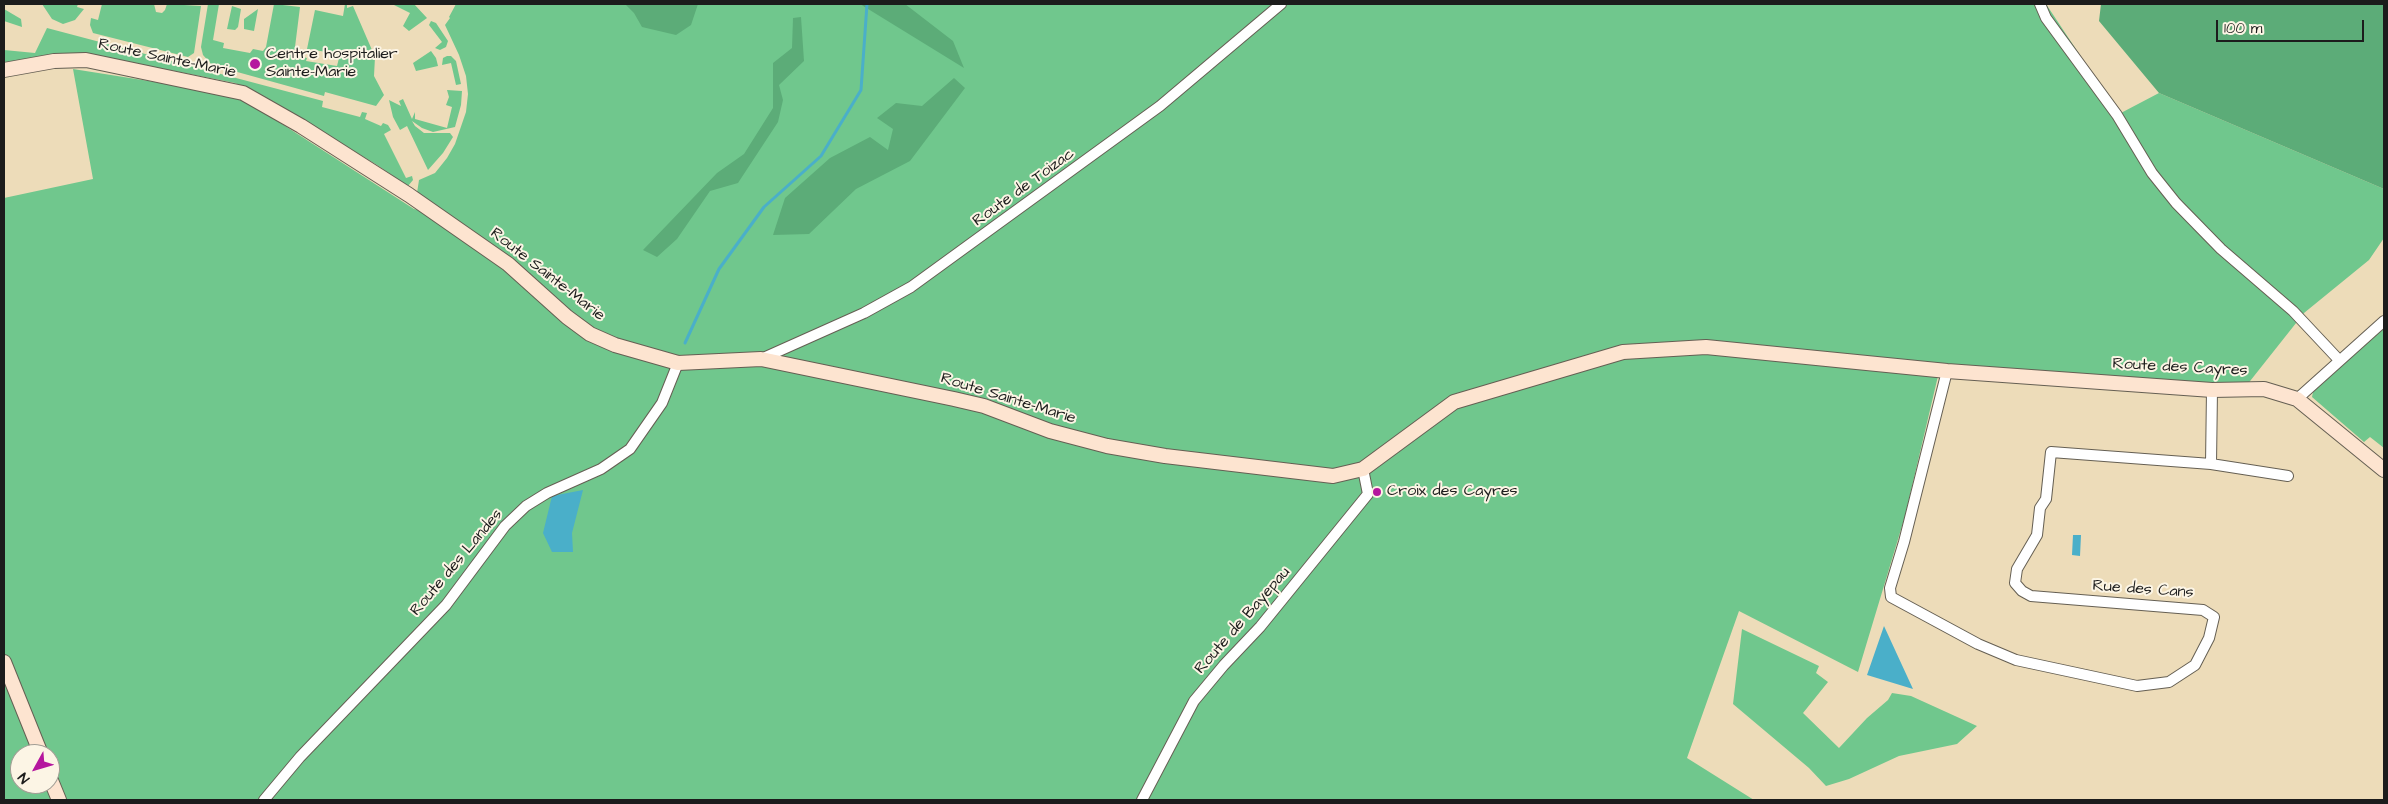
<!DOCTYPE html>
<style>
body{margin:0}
#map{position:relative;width:2388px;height:804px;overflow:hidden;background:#eddcb9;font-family:"Architects Daughter",sans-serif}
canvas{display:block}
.frame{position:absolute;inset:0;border:5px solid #1c1c1c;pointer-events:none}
.north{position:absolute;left:10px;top:744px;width:50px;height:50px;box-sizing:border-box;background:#fcf5e5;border:1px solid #a29e95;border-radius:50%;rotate:231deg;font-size:14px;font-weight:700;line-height:20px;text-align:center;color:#1c1c1c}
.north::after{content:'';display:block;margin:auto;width:18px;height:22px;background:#b5179e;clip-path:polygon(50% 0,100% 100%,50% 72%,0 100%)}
.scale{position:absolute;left:2216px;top:20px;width:148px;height:22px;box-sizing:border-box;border:2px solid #1c1c1c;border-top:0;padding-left:6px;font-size:15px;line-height:18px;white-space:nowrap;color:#1c1c1c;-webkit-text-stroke:4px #fcf5e5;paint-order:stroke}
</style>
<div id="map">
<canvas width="2388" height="804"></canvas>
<div class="frame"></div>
<div class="north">N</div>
<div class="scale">100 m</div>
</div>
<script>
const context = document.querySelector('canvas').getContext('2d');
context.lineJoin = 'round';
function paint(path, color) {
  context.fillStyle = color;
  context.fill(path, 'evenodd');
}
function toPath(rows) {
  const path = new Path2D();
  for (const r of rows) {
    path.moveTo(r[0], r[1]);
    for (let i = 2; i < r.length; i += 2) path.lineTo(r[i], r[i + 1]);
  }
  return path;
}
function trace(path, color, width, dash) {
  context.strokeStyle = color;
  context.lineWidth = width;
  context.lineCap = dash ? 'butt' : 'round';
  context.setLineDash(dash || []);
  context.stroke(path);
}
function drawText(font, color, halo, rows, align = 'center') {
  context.font = font + ' "Architects Daughter",sans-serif';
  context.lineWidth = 4;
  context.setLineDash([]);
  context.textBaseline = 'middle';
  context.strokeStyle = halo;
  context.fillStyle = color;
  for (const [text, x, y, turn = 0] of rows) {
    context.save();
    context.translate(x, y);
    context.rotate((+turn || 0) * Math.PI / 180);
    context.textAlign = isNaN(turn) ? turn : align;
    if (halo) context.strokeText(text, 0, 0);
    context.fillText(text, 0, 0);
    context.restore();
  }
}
paint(toPath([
 [42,4,78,4,77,7,84,9,75,20,63,24,52,19],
 [102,4,154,4,156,12,162,13,165,10,167,4,201,6,194,53,188,57,93,33,90,25,91,18,98,20],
 [208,4,219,4,213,40,224,43,223,48,250,53,253,49,263,51,266,47,274,4,300,7,294,55,307,58,306,61,337,66,340,54,307,49,315,10,343,16,345,4,347,4,347,8,353,6,375,57,374,76,384,95,376,106,325,92,324,96,212,65,203,55,201,47],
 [392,4,414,4,427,18,409,31,403,26,410,13],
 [456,4,2046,4,2119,114,2159,93,2384,189,2384,238,2369,260,2304,313,2239,395,1938,376,1905,516,1858,672,1739,611,1687,758,1754,800,4,800,4,198,93,179,73,69,237,95,414,209,452,218,417,193,419,180,435,173,447,158,455,144,466,112,468,94,466,76,459,55,445,25,450,18,449,17],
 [20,754,50,754,50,784,20,784],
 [232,6,241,9,238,27,235,30,227,29],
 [4,9,21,19,22,27,4,21],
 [258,9,254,31,244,29,244,19],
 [431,21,436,23,448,41,446,47,440,50,435,48,442,42,429,25],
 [47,28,323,101,322,107,360,117,362,112,367,113,365,119,381,126,383,123,388,125,391,130,384,134,406,178,412,176,413,180,408,186,377,165,261,95,235,83,99,56,4,62,4,50,35,53],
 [431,51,436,58,438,66,416,71,413,63],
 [447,56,451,56,456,61,461,84,456,85,451,63,442,65,443,58],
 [447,90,462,91,461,105,455,127,433,132,422,128,412,121,415,126,424,133,450,133,453,137,443,153,428,170,407,126,400,130,393,117,389,100,401,106,399,101,403,99,412,119,415,112,415,119,447,128,452,107,446,105,449,97],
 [2384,328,2384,448,2370,437,2364,442,2312,397,2314,387],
 [1742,629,1819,666,1816,673,1828,682,1803,713,1839,748,1867,718,1888,700,1892,693,1911,696,1977,726,1957,744,1899,756,1849,779,1826,786,1809,768,1733,704]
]), '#70c78d');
paint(toPath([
 [625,4,698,4,691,25,676,35,642,27,634,13],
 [860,4,905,4,953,41,964,68],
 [2101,4,2384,4,2384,189,2159,93,2099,21],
 [801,17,804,61,779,85,783,100,778,122,738,183,710,191,677,239,657,257,643,250,717,173,744,154,773,108,773,63,792,48,793,18],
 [954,78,965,88,910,161,856,189,809,234,773,235,785,198,830,158,870,137,888,150,893,129,877,118,896,103,922,106]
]), '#5cac78');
paint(toPath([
 [583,490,572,533,573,552,552,552,543,533,552,496],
 [2073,535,2081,535,2080,556,2072,555],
 [1884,626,1913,689,1867,675]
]), '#4aafc9');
trace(toPath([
 [685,343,719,269,764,207,821,156,861,90,867,4]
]), '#4aafc9', 3);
const street = toPath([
 [2040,4,2046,18,2117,115,2152,173,2176,203,2221,249,2293,311,2339,360],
 [761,359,864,313,911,287,1160,106,1281,4],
 [1947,371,1904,542,1890,588,1891,597,1978,644,2016,660,2137,686,2169,682,2195,665,2209,638,2214,617,2203,610,2031,596,2022,591,2015,583,2017,569,2037,535,2040,508,2046,499,2051,452,2211,464,2212,390],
 [2297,399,2384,321],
 [2211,464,2288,476],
 [264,800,300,757,446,605,505,526,526,506,547,493,601,469,630,449,662,403,678,363],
 [1142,800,1194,701,1224,665,1260,627,1368,494,1363,469]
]);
const secondary = toPath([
 [4,70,54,61,86,60,243,93,301,126,409,195,508,264,567,317,590,334,615,345,678,363,761,359,954,399,984,406,1050,431,1107,446,1165,456,1333,476,1363,469,1454,402,1623,352,1706,347,1947,371,2212,390,2264,389,2297,399,2384,470],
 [4,662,41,754],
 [50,778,59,800]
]);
trace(street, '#655f53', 12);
trace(secondary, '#655f53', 16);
trace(street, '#fff', 10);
trace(secondary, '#fde4d0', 14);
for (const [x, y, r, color] of [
 [255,64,6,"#b5179e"],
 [1377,492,5,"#b5179e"]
]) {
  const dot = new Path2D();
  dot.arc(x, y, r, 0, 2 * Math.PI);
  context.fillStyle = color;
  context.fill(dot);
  trace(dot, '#fcf5e5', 2);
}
drawText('16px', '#1c1c1c', '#fcf5e5', [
 ["Centre hospitalier",266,55],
 ["Sainte-Marie",266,73],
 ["Croix des Cayres",1387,492]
], 'left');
drawText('16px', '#1c1c1c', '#fcf5e5', [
 ["Route Sainte-Marie",167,59,12],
 ["Route de Toizac",1024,188,-36],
 ["Route Sainte-Marie",547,275,38],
 ["Route des Cayres",2180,368,3],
 ["Route Sainte-Marie",1008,399,17],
 ["Route des Landes",457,563,-50],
 ["Rue des Cans",2143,590,4],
 ["Route de Bayepau",1243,621,-49]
]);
</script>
